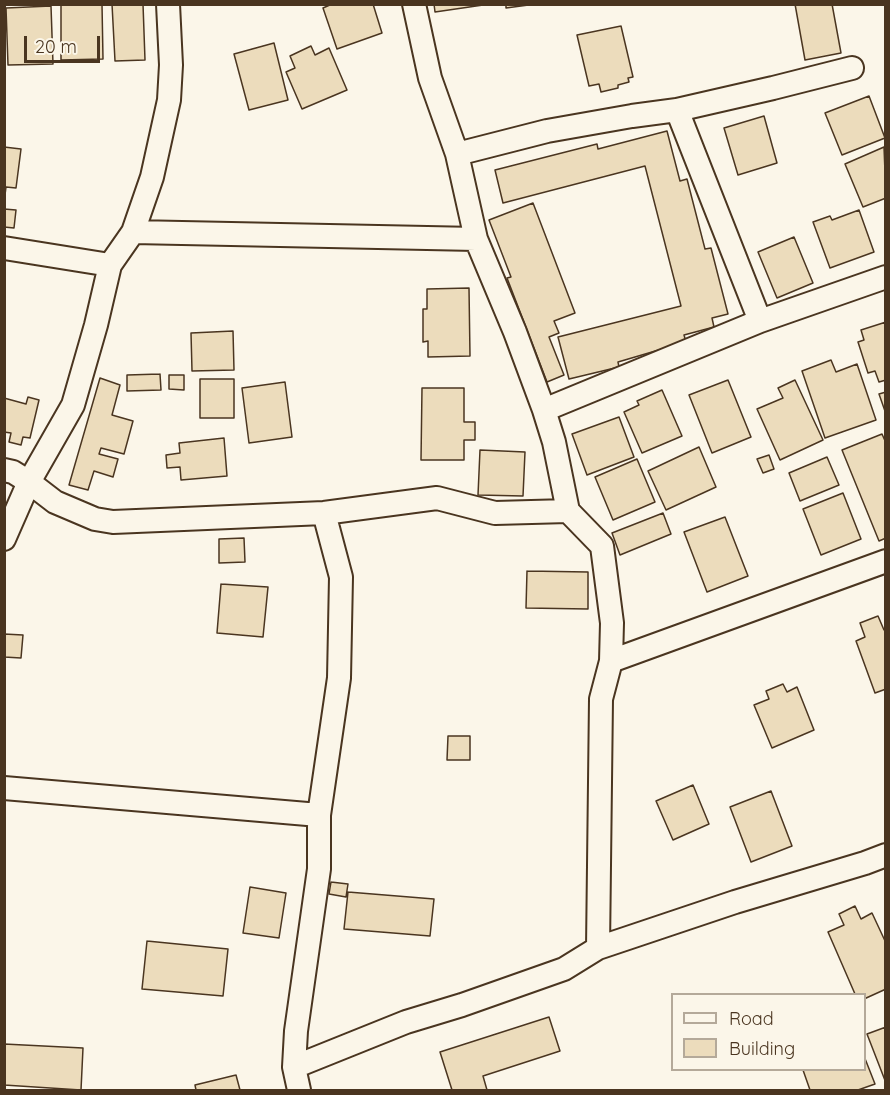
<!DOCTYPE html>
<style>
body{margin:0}
#map{position:relative;width:890px;height:1095px;overflow:hidden;background:#fbf6e9;font-family:Quicksand,sans-serif}
canvas{display:block}
.frame{position:absolute;inset:0;border:6px solid #4a3520;pointer-events:none}
.legend{position:absolute;left:671px;top:993px;width:195px;height:78px;box-sizing:border-box;background:#fbf6e9;border:2px solid #b4a999;margin:0;padding:8px 10px;list-style:none;font-size:18px;color:#4a3520}
.legend li{display:flex;align-items:center;gap:12px;height:30px}
.legend b{width:30px;border:2px solid #b4a999}
.scale{position:absolute;left:24px;top:36px;width:76px;height:27px;box-sizing:border-box;border:3px solid #4a3520;border-top:0;padding-left:8px;font-size:18px;line-height:21px;white-space:nowrap;color:#4a3520;-webkit-text-stroke:4px #fbf6e9;paint-order:stroke}
</style>
<div id="map">
<canvas width="890" height="1095"></canvas>
<div class="frame"></div>
<ul class="legend">
<li><b style="height:8px;background:#fbf6e9"></b>Road</li>
<li><b style="height:16px;background:#ecdcbc"></b>Building</li>
</ul>
<div class="scale">20 m</div>
</div>
<script>
const context = document.querySelector('canvas').getContext('2d');
context.lineJoin = 'round';
function paint(path, color) {
  context.fillStyle = color;
  context.fill(path, 'evenodd');
}
function toPath(rows) {
  const path = new Path2D();
  for (const r of rows) {
    path.moveTo(r[0], r[1]);
    for (let i = 2; i < r.length; i += 2) path.lineTo(r[i], r[i + 1]);
  }
  return path;
}
function trace(path, color, width, dash) {
  context.strokeStyle = color;
  context.lineWidth = width;
  context.lineCap = dash ? 'butt' : 'round';
  context.setLineDash(dash || []);
  context.stroke(path);
}
const building = toPath([
 [102,4,103,59,61,60,61,5,102,4],
 [112,4,143,4,145,60,115,61,112,4],
 [332,4,373,4,382,33,337,49,323,8,332,4],
 [434,4,490,4,435,12,434,4],
 [506,4,536,4,506,8,506,4],
 [795,4,832,4,841,53,805,60,795,4],
 [51,6,53,64,8,65,6,8,51,6],
 [621,26,633,77,628,78,629,82,618,85,618,88,601,92,599,84,589,86,577,35,621,26],
 [274,43,288,100,249,110,234,54,274,43],
 [311,46,315,55,329,48,347,90,302,109,286,72,295,68,290,56,311,46],
 [869,96,885,138,842,155,825,113,869,96],
 [764,116,777,163,738,175,724,128,764,116],
 [667,131,680,181,687,179,705,249,711,248,728,314,712,318,714,327,684,335,686,342,618,362,619,367,569,379,558,337,681,306,645,166,503,203,495,170,597,144,598,149,667,131],
 [4,147,21,149,16,188,6,187,5,195,4,147],
 [884,147,886,198,863,207,845,164,884,147],
 [533,203,575,313,554,321,559,333,549,337,564,375,547,382,507,278,511,277,489,220,533,203],
 [4,209,16,210,14,228,4,227,4,209],
 [859,210,874,252,830,268,813,222,830,216,832,220,859,210],
 [794,237,813,283,777,298,758,252,794,237],
 [469,288,470,356,428,357,428,341,423,342,423,309,427,309,427,289,469,288],
 [886,322,886,380,879,382,875,371,868,373,858,342,864,340,861,330,886,322],
 [233,331,234,370,192,371,191,333,233,331],
 [831,360,836,372,857,364,876,420,825,438,802,371,831,360],
 [160,374,161,390,127,391,127,375,160,374],
 [169,375,184,375,184,390,169,389,169,375],
 [100,378,120,385,112,415,133,421,124,454,101,448,99,454,118,459,113,477,94,471,88,490,69,485,100,378],
 [200,379,234,379,234,418,200,418,200,379],
 [728,380,751,437,712,453,689,395,728,380],
 [795,380,823,440,780,460,757,409,783,398,778,388,795,380],
 [285,382,292,437,249,443,242,388,285,382],
 [422,388,464,388,464,422,475,422,475,440,464,440,464,460,421,460,422,388],
 [662,390,682,436,642,453,624,412,639,405,637,401,662,390],
 [886,392,886,414,879,394,886,392],
 [28,397,39,400,30,438,23,437,21,445,9,442,11,433,4,432,4,398,26,404,28,397],
 [619,417,634,457,587,475,572,434,619,417],
 [882,434,886,443,886,538,879,541,842,450,882,434],
 [224,438,227,476,181,480,180,467,167,468,166,455,180,453,179,443,224,438],
 [699,447,716,487,666,510,648,471,699,447],
 [480,450,525,452,523,496,478,495,480,450],
 [769,455,774,469,763,473,757,459,769,455],
 [827,457,839,485,800,501,789,473,827,457],
 [637,459,655,502,613,520,595,477,637,459],
 [843,493,861,539,821,555,803,509,843,493],
 [663,513,671,534,620,555,612,533,663,513],
 [725,517,748,576,707,592,684,532,725,517],
 [244,538,245,562,219,563,219,539,244,538],
 [527,571,588,572,588,609,526,608,527,571],
 [221,584,268,587,263,637,217,633,221,584],
 [878,616,884,630,886,630,886,689,875,693,856,641,865,637,860,623,878,616],
 [4,634,23,635,21,658,4,657,4,634],
 [783,684,787,692,797,687,814,730,772,748,754,705,769,699,766,691,783,684],
 [448,736,470,736,470,760,447,760,448,736],
 [693,785,709,824,673,840,656,801,693,785],
 [771,791,792,846,751,862,730,807,771,791],
 [331,882,348,884,346,897,329,894,331,882],
 [250,887,286,893,279,938,243,933,250,887],
 [348,892,434,899,430,936,344,929,348,892],
 [855,906,861,919,872,913,886,943,886,989,864,999,864,994,855,994,828,932,844,925,839,914,855,906],
 [147,941,228,949,223,996,142,989,147,941],
 [549,1017,560,1051,483,1076,487,1090,452,1090,440,1052,549,1017],
 [886,1027,886,1083,867,1034,886,1027],
 [4,1044,83,1048,81,1090,4,1085,4,1044],
 [864,1056,875,1084,858,1090,810,1090,803,1070,864,1070,864,1056],
 [236,1075,240,1090,196,1090,195,1085,236,1075]
]);
paint(building, '#ecdcbc');
trace(building, '#4a3520', 1.5);
const minor = toPath([
 [414,4,430,78,457,154,476,239,515,332,544,410,554,442,568,511,602,546,612,623,611,661,601,699,598,948],
 [677,110,760,321],
 [457,154,547,131,632,116,677,110,773,88,852,68],
 [133,232,476,239],
 [4,248,110,265],
 [544,410,760,321,886,277],
 [4,470,13,472,29,482,55,502,95,519,113,522,324,513,437,498,495,513,568,511],
 [4,539,29,482,73,405,96,325,110,265,133,232,152,177,169,100,171,65,168,4],
 [611,661,886,561],
 [4,788,319,815],
 [294,1067,406,1022,462,1005,564,969,598,948,735,902,865,863,886,855],
 [299,1090,294,1067,296,1031,319,869,319,815,339,678,341,577,324,513]
]);
trace(minor, '#4a3520', 26);
trace(minor, '#fbf6e9', 22);
</script>
